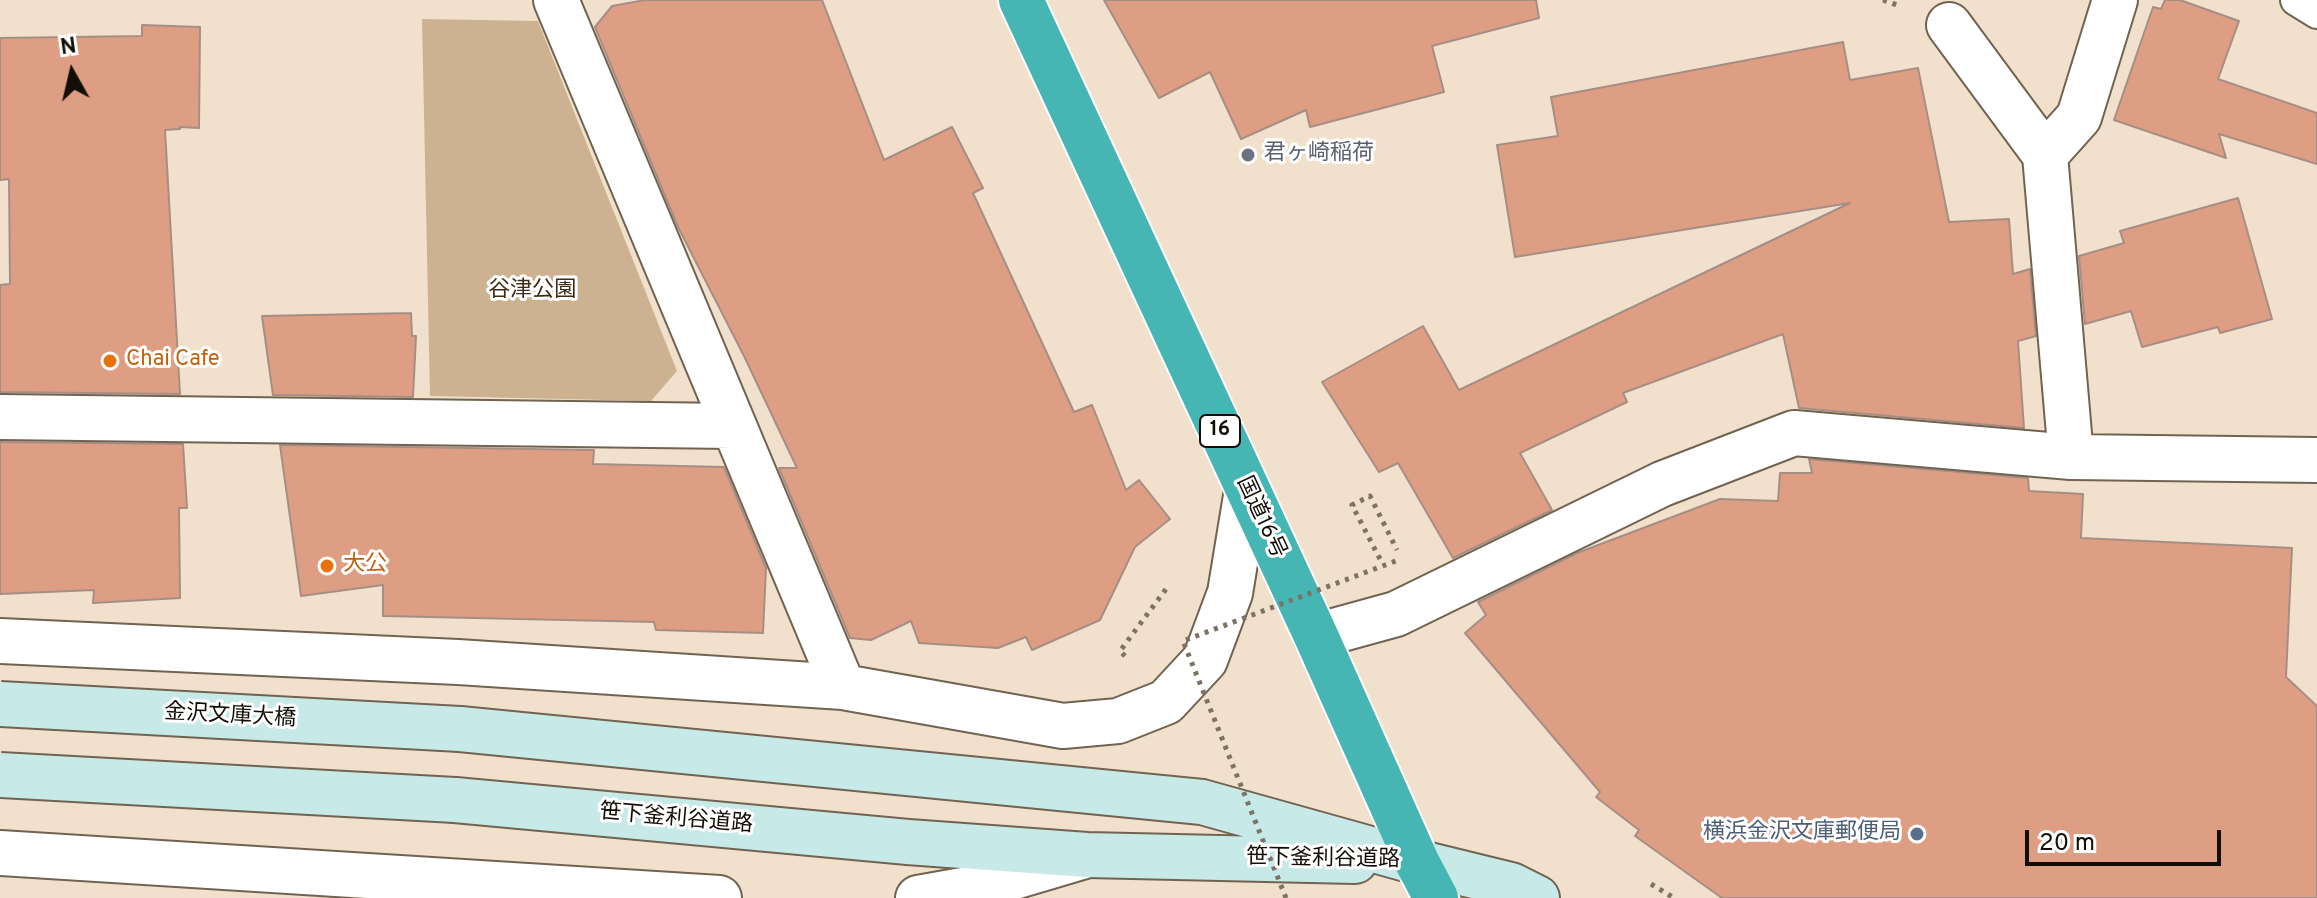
<!DOCTYPE html>
<meta charset="utf-8">
<style>
body{margin:0}
#map{position:relative;width:2317px;height:898px;overflow:hidden;background:#f1e1cc;font-family:Overpass,sans-serif}
canvas{display:block}
.north{position:absolute;left:32px;top:32px;width:80px;height:80px;-webkit-text-stroke:6px #fff;paint-order:stroke;rotate:352deg;font-size:22px;font-weight:700;line-height:32px;text-align:center;color:#130e07}
.north::after{content:'';display:block;margin:auto;width:28px;height:36px;background:#130e07;clip-path:polygon(50% 0,100% 100%,50% 72%,0 100%)}
.scale{position:absolute;left:2025px;top:830px;width:196px;height:36px;box-sizing:border-box;border:4px solid #130e07;border-top:0;padding-left:10px;font-size:24px;line-height:28px;white-space:nowrap;color:#130e07;-webkit-text-stroke:6px #fff;paint-order:stroke}
</style>
<div id="map">
<canvas width="2317" height="898"></canvas>
<div class="north">N</div>
<div class="scale">20 m</div>
</div>
<script>
const context = document.querySelector('canvas').getContext('2d');
context.lineJoin = 'round';
function paint(path, color) {
  context.fillStyle = color;
  context.fill(path, 'evenodd');
}
function toPath(rows) {
  const path = new Path2D();
  for (const r of rows) {
    path.moveTo(r[0], r[1]);
    for (let i = 2; i < r.length; i += 2) path.lineTo(r[i], r[i + 1]);
  }
  return path;
}
function trace(path, color, width, dash) {
  context.strokeStyle = color;
  context.lineWidth = width;
  context.lineCap = dash ? 'butt' : 'round';
  context.setLineDash(dash || []);
  context.stroke(path);
}
function drawText(font, color, halo, rows, align = 'center') {
  context.font = font + ' Overpass,"Noto Sans JP",sans-serif';
  context.lineWidth = 6;
  context.setLineDash([]);
  context.textBaseline = 'middle';
  context.strokeStyle = halo;
  context.fillStyle = color;
  for (const [text, x, y, turn = 0] of rows) {
    context.save();
    context.translate(x, y);
    context.rotate((+turn || 0) * Math.PI / 180);
    context.textAlign = isNaN(turn) ? turn : align;
    if (halo) context.strokeText(text, 0, 0);
    context.fillText(text, 0, 0);
    context.restore();
  }
}
paint(toPath([
 [422,19,538,21,677,371,651,401,430,396]
]), '#ccb290');
const building = toPath([
 [645,0,822,0,884,160,952,127,983,188,973,193,1074,412,1092,405,1126,490,1139,480,1170,519,1135,547,1100,620,1032,650,1026,637,998,648,919,643,911,621,871,640,850,638,779,468,797,468,744,356,678,227,595,27,612,6,645,0],
 [1104,0,1536,0,1539,18,1432,46,1444,92,1310,127,1306,110,1241,139,1210,72,1159,98,1104,0],
 [2165,0,2180,0,2239,21,2218,79,2317,113,2317,164,2219,134,2226,158,2114,120,2153,7,2161,9,2165,0],
 [142,25,200,27,199,128,180,127,180,129,165,130,180,394,0,392,0,285,10,284,9,179,0,180,0,38,142,36,142,25],
 [1843,42,1850,80,1918,68,1949,222,2009,219,2013,274,2030,269,2036,336,2018,341,2024,428,1799,408,1783,334,1623,393,1627,402,1520,453,1552,510,1453,558,1398,463,1379,472,1322,382,1423,326,1459,390,1850,203,1515,257,1497,145,1558,136,1551,97,1843,42],
 [2238,198,2272,319,2220,333,2218,327,2142,347,2131,311,2085,324,2079,256,2124,243,2120,231,2238,198],
 [411,313,412,336,416,336,413,397,273,395,262,316,411,313],
 [0,442,183,444,187,508,179,508,180,598,93,603,94,590,0,594,0,442],
 [280,445,594,450,593,464,724,467,766,568,763,633,656,630,654,622,383,616,383,585,301,596,280,445],
 [1809,459,2028,478,2029,491,2083,494,2081,538,2292,548,2286,677,2317,706,2317,898,1722,898,1635,836,1639,830,1596,797,1600,792,1465,633,1486,615,1478,602,1577,553,1720,499,1778,501,1780,473,1812,473,1809,459]
]);
paint(building, '#de9e84');
trace(building, '#a78e85', 2);
const lane = toPath([
 [2296,0,2317,13]
]);
const street = toPath([
 [556,0,843,687],
 [1949,25,2045,155],
 [0,417,733,426],
 [2071,457,2045,155,2079,117,2115,0],
 [1316,636,1396,614,1662,484,1794,433,2071,457,2317,460],
 [0,641,458,662,843,687,1063,726,1118,721,1166,702,1205,660,1230,593,1247,490],
 [0,853,719,898],
 [918,898,980,887,1085,856]
]);
const secondary = toPath([
 [460,729,1202,802,1417,862,1511,885,1537,898],
 [455,800,908,842,1087,855,1355,861]
]);
const highway = toPath([
 [1021,0,1316,636,1417,862,1436,898]
]);
trace(lane, '#716351', 34);
trace(street, '#716351', 48);
trace(secondary, '#716351', 48);
trace(highway, '#fff', 48);
trace(toPath([
 [1883,0,1897,5],
 [1380,559,1352,505,1370,496,1397,550],
 [1125,656,1120,651,1169,585],
 [1651,884,1674,898]
]), '#7d7365', 5, [4, 6]);
trace(lane, '#fff', 30);
trace(street, '#fff', 44);
trace(secondary, '#c7e9e8', 44);
trace(highway, '#45b6b4', 44);
const secondaryBridge = toPath([
 [0,704,460,729],
 [0,775,455,800]
]);
trace(secondaryBridge, '#716351', 48, []);
trace(toPath([
 [1286,898,1183,641,1401,559]
]), '#7d7365', 5, [4, 6]);
trace(secondaryBridge, '#c7e9e8', 44);
for (const [x, y, r, color] of [
 [1248,155,8,"#6b7280"],
 [110,361,8,"#e8710a"],
 [327,566,8,"#e8710a"],
 [1917,834,8,"#5c6f8a"]
]) {
  const dot = new Path2D();
  dot.arc(x, y, r, 0, 2 * Math.PI);
  context.fillStyle = color;
  context.fill(dot);
  trace(dot, '#fff', 3);
}
for (const [x, y, w] of [
 [1220,431,40]
]) {
  const box = new Path2D();
  box.roundRect(x - w / 2, y - 16, w, 32, 6);
  context.fillStyle = '#fff';
  context.fill(box);
  trace(box, '#130e07', 2);
}
drawText('bold 20px', '#130e07', null, [
 ["16",1220,431]
]);
drawText('22px', '#5b616d', '#fff', [
 ["君ヶ崎稲荷",1264,155]
], 'left');
drawText('22px', '#3e2c14', '#fff', [
 ["谷津公園",532,292]
]);
drawText('22px', '#c56008', '#fff', [
 ["Chai Cafe",126,361],
 ["大公",343,566]
], 'left');
drawText('22px', '#130e07', '#fff', [
 ["国道16号",1260,518,65],
 ["金沢文庫大橋",230,717,3],
 ["笹下釜利谷道路",676,820,5],
 ["笹下釜利谷道路",1323,860,1]
]);
drawText('22px', '#4e5e75', '#fff', [
 ["横浜金沢文庫郵便局",1901,834]
], 'right');
</script>
